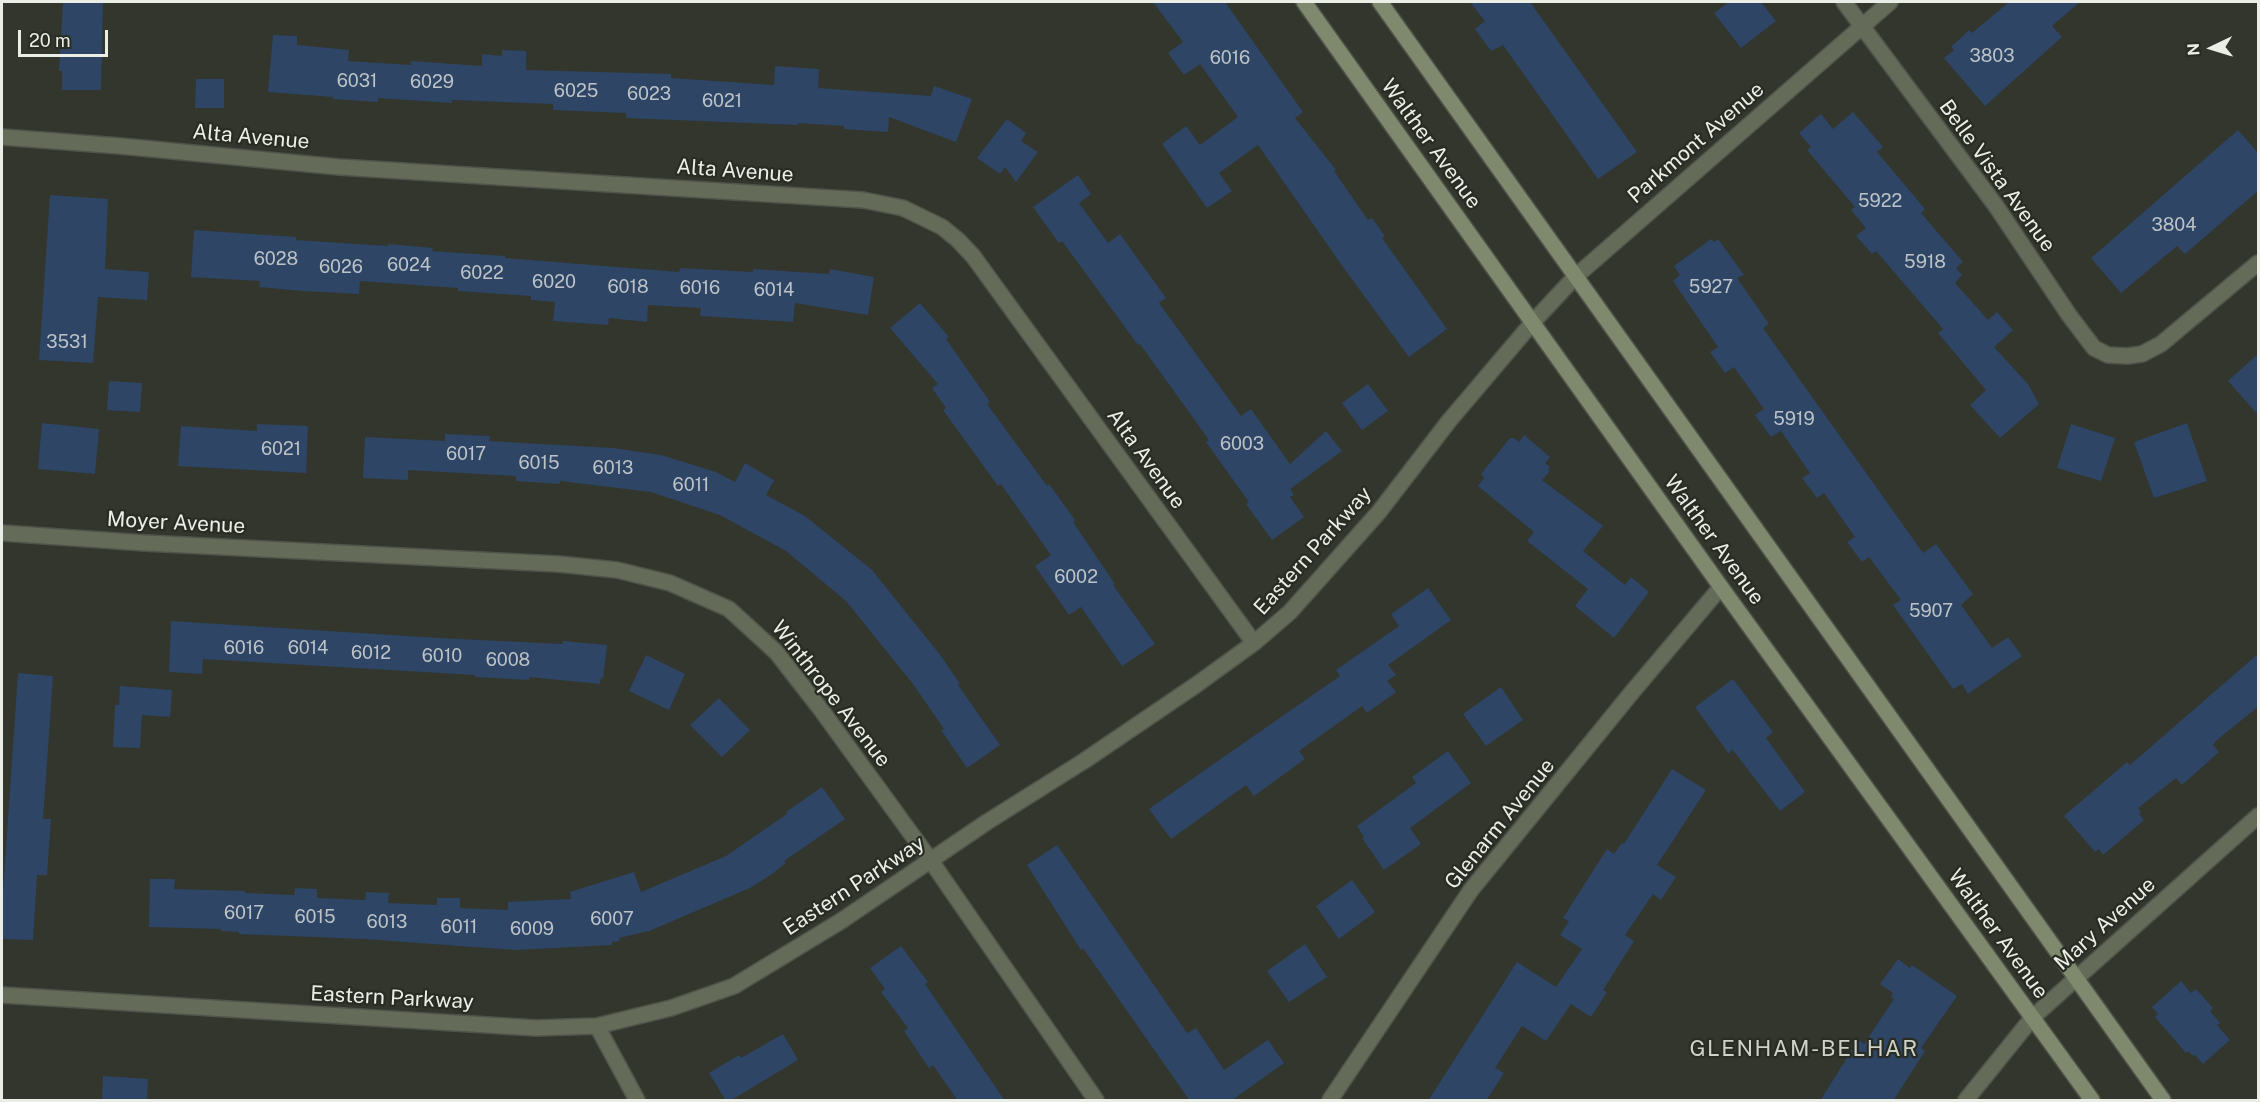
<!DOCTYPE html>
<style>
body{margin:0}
#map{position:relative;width:2260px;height:1102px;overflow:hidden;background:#32362c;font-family:"Public Sans",sans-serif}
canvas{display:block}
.frame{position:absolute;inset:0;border:3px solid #ebede7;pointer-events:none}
.north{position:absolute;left:2182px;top:18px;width:60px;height:60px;-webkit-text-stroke:4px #282c23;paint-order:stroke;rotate:266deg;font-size:16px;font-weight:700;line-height:24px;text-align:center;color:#ebede7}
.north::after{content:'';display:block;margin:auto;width:21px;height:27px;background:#ebede7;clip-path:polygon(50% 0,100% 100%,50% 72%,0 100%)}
.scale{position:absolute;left:18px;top:30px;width:90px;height:27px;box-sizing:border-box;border:3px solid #ebede7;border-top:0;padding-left:8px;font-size:18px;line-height:21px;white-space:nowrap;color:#ebede7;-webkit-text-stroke:4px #282c23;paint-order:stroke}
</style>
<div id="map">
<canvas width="2260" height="1102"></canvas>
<div class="frame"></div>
<div class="north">N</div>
<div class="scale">20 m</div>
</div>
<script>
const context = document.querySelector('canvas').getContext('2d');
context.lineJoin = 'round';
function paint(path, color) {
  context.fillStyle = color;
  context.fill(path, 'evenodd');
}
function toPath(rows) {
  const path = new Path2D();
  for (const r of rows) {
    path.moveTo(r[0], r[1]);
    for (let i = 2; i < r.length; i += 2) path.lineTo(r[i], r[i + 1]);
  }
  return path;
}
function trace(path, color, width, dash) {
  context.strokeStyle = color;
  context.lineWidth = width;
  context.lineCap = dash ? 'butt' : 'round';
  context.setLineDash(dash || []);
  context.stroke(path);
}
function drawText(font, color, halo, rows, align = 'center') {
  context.font = font + ' "Public Sans",sans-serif';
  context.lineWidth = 4.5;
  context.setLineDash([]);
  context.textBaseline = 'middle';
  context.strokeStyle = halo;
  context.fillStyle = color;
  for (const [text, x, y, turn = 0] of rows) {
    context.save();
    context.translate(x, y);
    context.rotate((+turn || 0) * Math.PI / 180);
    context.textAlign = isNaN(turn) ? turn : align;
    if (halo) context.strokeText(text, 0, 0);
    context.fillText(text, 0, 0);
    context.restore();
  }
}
paint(toPath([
 [63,2,103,2,101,90,62,90,62,71,59,71],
 [1153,2,1225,2,1303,112,1295,118,1336,170,1334,171,1368,220,1372,218,1385,236,1382,238,1447,329,1409,357,1343,267,1258,145,1219,173,1232,191,1207,208,1162,144,1186,126,1200,145,1238,117,1200,64,1184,75,1168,53,1183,42],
 [1470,2,1530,2,1637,152,1598,179,1503,45,1491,51,1475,29,1485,21],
 [1729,2,1761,2,1776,21,1741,48,1714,13],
 [2009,2,2080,2,2052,26,2062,37,1985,106,1944,58,1954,50,1951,47,1969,30,1972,33],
 [273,35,297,36,297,45,349,50,348,61,411,65,411,61,482,66,482,54,502,56,502,50,526,51,526,70,671,74,671,78,774,85,775,66,819,69,818,88,931,96,934,86,972,99,956,142,889,117,888,132,844,129,844,126,798,123,798,125,626,118,626,113,553,110,553,104,452,100,452,103,378,98,378,102,333,99,333,97,268,92],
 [196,79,224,79,224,108,195,108],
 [1853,112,1883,147,1877,152,1925,209,1921,213,1963,262,1956,268,1962,275,1955,283,1988,320,1997,312,2013,330,1994,347,2028,384,2039,404,2000,438,1970,405,1986,390,1938,333,1943,329,1876,251,1872,254,1856,236,1866,228,1851,210,1855,207,1807,150,1811,147,1799,133,1821,114,1833,129],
 [1007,119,1026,133,1021,141,1038,152,1016,182,1005,167,1000,174,977,158],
 [2238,130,2259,154,2259,190,2185,254,2177,246,2121,293,2091,258],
 [1078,175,1091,194,1079,203,1108,243,1120,234,1166,298,1159,303,1241,416,1251,409,1290,464,1326,431,1342,451,1290,489,1294,495,1290,497,1304,517,1272,540,1246,504,1249,502,1206,442,1209,440,1140,344,1138,345,1062,241,1059,243,1033,207],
 [50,195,108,199,105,269,149,272,147,300,98,297,93,363,39,360],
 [194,230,296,237,296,240,388,246,388,244,433,248,432,251,505,256,505,258,679,272,680,268,753,272,753,269,829,274,830,269,874,277,868,315,795,303,793,322,700,316,701,308,648,305,647,322,609,318,608,325,553,321,555,302,531,300,531,296,458,291,458,288,360,281,359,294,302,291,259,287,260,281,191,277],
 [1711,239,1714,242,1718,239,1744,275,1737,278,1769,324,1763,328,1923,553,1936,544,1973,594,1961,605,1992,648,2008,637,2022,656,1968,694,1962,684,1953,689,1893,605,1901,600,1869,557,1862,562,1847,542,1855,537,1824,493,1817,498,1802,478,1810,473,1781,431,1771,437,1755,415,1764,409,1734,367,1725,373,1710,352,1718,347,1673,281,1680,275,1674,266],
 [920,303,949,337,946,339,990,402,987,404,1047,486,1049,484,1075,520,1073,522,1115,584,1113,585,1155,644,1122,666,1081,607,1069,615,1035,566,1051,555,1001,484,998,486,943,410,946,408,932,388,938,384,890,328],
 [2259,353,2259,416,2228,381],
 [109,381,142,383,140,412,107,410],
 [1368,384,1388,411,1362,430,1342,403],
 [42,423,99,429,95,474,38,469],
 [2187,423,2207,481,2154,498,2134,442],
 [257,424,308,426,306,473,178,466,181,426,257,431],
 [2071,424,2115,438,2101,481,2057,468],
 [445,434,490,436,489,441,613,448,661,455,716,472,735,482,745,463,774,480,766,495,805,516,872,570,941,656,960,684,958,685,1000,745,967,768,941,730,944,729,913,684,846,601,786,551,720,515,651,492,560,481,560,484,516,481,516,476,408,470,408,480,363,478,365,437,445,441],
 [1524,435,1550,457,1545,463,1550,467,1548,469,1550,471,1542,480,1603,526,1583,551,1625,585,1631,577,1649,592,1614,638,1575,606,1588,589,1527,541,1534,532,1478,486,1484,478,1481,474,1510,438,1514,438,1519,442],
 [1428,588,1451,620,1388,665,1396,675,1387,681,1396,692,1367,713,1362,706,1299,751,1305,759,1254,796,1246,785,1171,839,1149,809,1340,676,1336,670,1399,626,1391,614],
 [171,621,439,638,562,644,563,641,607,645,603,679,601,677,600,684,529,677,529,680,475,677,475,675,203,659,202,674,169,672],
 [2259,653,2259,706,2217,740,2213,745,2219,752,2182,785,2176,778,2138,808,2141,812,2139,814,2144,820,2103,855,2099,849,2095,852,2064,816,2127,762,2130,765],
 [646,655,685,674,669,710,629,691],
 [18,673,53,676,43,819,51,819,47,875,37,875,33,940,2,939,2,906],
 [1733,679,1773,732,1766,738,1805,792,1780,811,1732,749,1729,754,1695,707],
 [120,686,172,690,170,717,142,715,140,748,113,747,115,705,119,705],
 [1501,687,1523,720,1486,746,1463,714],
 [719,698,750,730,722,757,690,725],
 [1448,751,1471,783,1410,828,1421,844,1384,870,1362,838,1364,837,1357,826,1416,783,1412,777],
 [1672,769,1706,790,1657,865,1676,877,1661,900,1653,894,1625,935,1634,941,1603,990,1607,992,1591,1017,1571,1004,1546,1041,1522,1026,1495,1068,1504,1073,1486,1101,1428,1101,1517,962,1556,987,1582,949,1560,935,1569,921,1563,918,1607,849,1614,854,1622,843,1624,844],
 [822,787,845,819,784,861,786,863,772,874,750,888,649,931,619,938,620,941,612,942,612,945,515,950,364,939,239,934,239,932,221,931,221,929,149,927,150,879,175,879,174,889,245,891,245,893,294,895,295,888,317,889,317,898,365,900,366,892,389,893,388,903,437,905,437,898,460,898,460,908,508,910,508,902,571,899,570,892,634,872,641,892,726,856,787,814,786,812],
 [1057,845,1187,1033,1196,1028,1224,1070,1268,1040,1284,1063,1231,1101,1190,1101,1083,948,1081,950,1027,865],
 [1352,880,1375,912,1339,939,1316,906],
 [1305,944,1327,977,1289,1002,1267,971],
 [901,946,928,982,925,984,1005,1101,958,1101,933,1065,929,1068,904,1031,908,1028,881,992,885,989,870,968],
 [1898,959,1910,968,1912,965,1957,996,1921,1048,1925,1051,1893,1101,1820,1101,1858,1040,1864,1044,1894,999,1891,997,1893,993,1880,984],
 [2181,981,2191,993,2196,989,2213,1008,2210,1011,2220,1023,2217,1025,2230,1040,2203,1064,2195,1055,2193,1056,2188,1051,2186,1053,2155,1017,2158,1014,2152,1007],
 [783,1034,798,1060,730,1101,726,1101,709,1073,739,1055,741,1058],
 [103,1076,148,1079,147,1101,102,1101]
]), '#2e4566');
const minor = toPath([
 [1844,2,1996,206,2069,315,2094,348,2108,355,2127,356,2142,354,2161,344,2258,263],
 [2,137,120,146,339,167,863,200,903,208,942,227,958,240,973,256,1254,643],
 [2,533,145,543,558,564,617,570,670,583,729,609,776,652,822,711,931,861,1096,1100],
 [2,995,536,1028,597,1026,671,1008,734,986,841,921,987,822,1084,761,1196,685,1254,643,1290,612,1379,512,1449,421,1533,322,1575,277,1890,2],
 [597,1026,637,1100],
 [1330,1100,1471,890,1633,691,1721,587],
 [1966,1100,2033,1017,2258,816]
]);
const secondary = toPath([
 [1304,2,1721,587,2092,1100],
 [1380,2,2163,1100]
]);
trace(minor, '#50534a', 18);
trace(secondary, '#50534a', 18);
trace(minor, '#646b59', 15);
trace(secondary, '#7f896d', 15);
drawText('18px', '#bcc3c7', null, [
 ["3803",1992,56],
 ["6016",1230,58],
 ["6031",357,81],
 ["6029",432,82],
 ["6025",576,91],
 ["6023",649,94],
 ["6021",722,101],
 ["5922",1880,201],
 ["3804",2174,225],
 ["6028",276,259],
 ["5918",1925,262],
 ["6024",409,265],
 ["6026",341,267],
 ["6022",482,273],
 ["6020",554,282],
 ["6018",628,287],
 ["5927",1711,287],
 ["6016",700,288],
 ["6014",774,290],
 ["3531",67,342],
 ["5919",1794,419],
 ["6003",1242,444],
 ["6021",281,449],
 ["6017",466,454],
 ["6015",539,463],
 ["6013",613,468],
 ["6011",691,485],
 ["6002",1076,577],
 ["5907",1931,611],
 ["6016",244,648],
 ["6014",308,648],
 ["6012",371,653],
 ["6010",442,656],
 ["6008",508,660],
 ["6017",244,913],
 ["6015",315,917],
 ["6007",612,919],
 ["6013",387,922],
 ["6011",459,927],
 ["6009",532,929]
]);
drawText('21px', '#ebede7', '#282c23', [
 ["Alta Avenue",251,137,5],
 ["Parkmont Avenue",1696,143,-41],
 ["Walther Avenue",1431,144,54],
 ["Alta Avenue",735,171,4],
 ["Belle Vista Avenue",1997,176,54],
 ["Alta Avenue",1146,459,54],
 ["Moyer Avenue",176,523,3],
 ["Walther Avenue",1714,540,54],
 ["Eastern Parkway",1313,551,-48],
 ["Winthrope Avenue",831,694,52],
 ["Glenarm Avenue",1500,824,-51],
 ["Eastern Parkway",854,886,-33],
 ["Mary Avenue",2105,924,-42],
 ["Walther Avenue",1998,934,54],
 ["Eastern Parkway",392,998,3]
]);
context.letterSpacing = '1.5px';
drawText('22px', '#ced2c7', '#282c23', [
 ["GLENHAM-BELHAR",1804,1049]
]);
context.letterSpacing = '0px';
</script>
